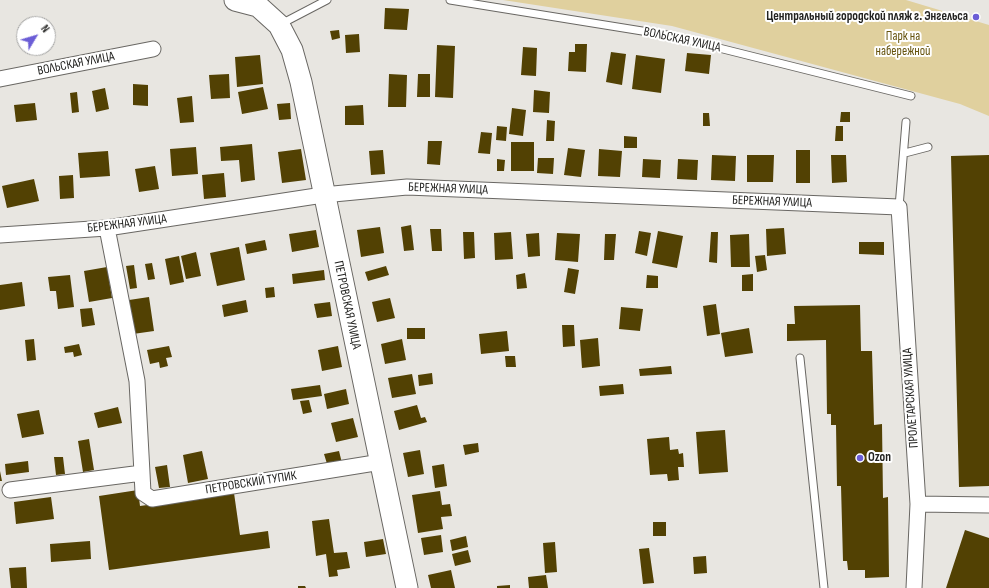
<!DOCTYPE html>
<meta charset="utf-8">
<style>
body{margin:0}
#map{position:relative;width:989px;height:588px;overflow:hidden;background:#e8e6e1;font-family:"Sofia Sans Condensed",sans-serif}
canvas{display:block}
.north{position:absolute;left:16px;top:16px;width:40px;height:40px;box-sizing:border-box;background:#fff;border:1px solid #a7a7a6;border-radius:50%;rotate:52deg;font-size:11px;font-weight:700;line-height:16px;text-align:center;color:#232321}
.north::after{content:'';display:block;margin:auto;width:14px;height:18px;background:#6b5dd6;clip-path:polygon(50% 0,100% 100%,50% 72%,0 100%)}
</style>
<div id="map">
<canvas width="989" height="588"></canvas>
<div class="north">N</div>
</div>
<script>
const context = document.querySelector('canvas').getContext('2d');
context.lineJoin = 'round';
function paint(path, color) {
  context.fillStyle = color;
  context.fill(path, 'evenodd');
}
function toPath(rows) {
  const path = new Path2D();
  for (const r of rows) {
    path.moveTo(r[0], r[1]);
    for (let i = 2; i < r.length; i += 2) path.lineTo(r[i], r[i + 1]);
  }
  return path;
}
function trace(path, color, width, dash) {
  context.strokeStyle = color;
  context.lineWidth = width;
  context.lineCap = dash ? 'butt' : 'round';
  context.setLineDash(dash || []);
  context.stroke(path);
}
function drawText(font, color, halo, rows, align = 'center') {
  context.font = font + ' "Sofia Sans Condensed",sans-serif';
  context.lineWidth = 4;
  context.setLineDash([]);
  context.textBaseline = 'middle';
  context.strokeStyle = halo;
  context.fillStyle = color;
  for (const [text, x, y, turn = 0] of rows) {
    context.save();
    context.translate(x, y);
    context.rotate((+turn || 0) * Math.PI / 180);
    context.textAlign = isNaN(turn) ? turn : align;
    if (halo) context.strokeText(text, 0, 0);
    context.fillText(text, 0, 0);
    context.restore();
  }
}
paint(toPath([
 [503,0,906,0,989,25,989,116,960,104,672,26]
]), '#e0d09e');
paint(toPath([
 [385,8,409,9,407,30,384,29],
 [339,30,340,38,332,40,330,31],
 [359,34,360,52,346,53,345,35],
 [575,44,587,44,586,72,568,71,569,52,575,52],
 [437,45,455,46,453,98,435,97],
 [523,47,537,48,536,76,521,75],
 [611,52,626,54,622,85,606,82],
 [687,53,711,55,709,74,685,71],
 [260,55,263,84,237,87,235,57],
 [636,55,665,59,661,93,632,89],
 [229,74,230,98,211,99,209,75],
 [389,74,407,75,406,107,388,107],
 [418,74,430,74,430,97,417,97],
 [133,84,148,85,148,106,133,105],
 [263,87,268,109,242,114,238,92],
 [105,88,109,109,96,112,92,91],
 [534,90,550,92,549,113,533,112],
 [77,92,79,112,72,113,70,93],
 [192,96,194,122,180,123,177,98],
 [35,103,37,120,16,122,14,105],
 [290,103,291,119,279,120,277,104],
 [363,105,364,125,345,125,345,106],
 [512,108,526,110,523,136,509,134],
 [841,112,850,112,850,122,840,122],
 [703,113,709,113,710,126,703,126],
 [547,120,555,121,554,141,546,141],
 [497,126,507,127,506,141,496,140],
 [836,126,843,126,843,141,835,141],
 [481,132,492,133,490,154,478,153],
 [624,136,637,137,637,148,624,148],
 [428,141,442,141,440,165,427,164],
 [511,142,534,142,534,171,511,171],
 [252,144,255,180,241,182,239,160,221,161,220,147],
 [196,147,198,174,172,176,170,149],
 [568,148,585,150,581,177,564,175],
 [301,149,306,180,282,183,278,152],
 [599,149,622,151,620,177,598,176],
 [383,150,385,174,371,175,369,151],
 [796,150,810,150,810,183,796,183],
 [108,151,110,176,80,178,78,153],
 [712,155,736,156,735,181,711,180],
 [747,155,774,155,773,182,747,182],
 [831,155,846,155,847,182,832,183],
 [989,155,989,486,959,487,951,156],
 [538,158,554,158,553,174,537,173],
 [497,159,505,160,504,171,497,171],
 [643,159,661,160,660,178,642,177],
 [678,159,698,160,697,180,677,179],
 [155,166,159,189,139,192,135,169],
 [224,173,226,197,204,199,202,175],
 [73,175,74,198,60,199,59,176],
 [34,179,39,201,7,208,2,186],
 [411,225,414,250,404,251,401,227],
 [380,227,384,253,361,257,357,230],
 [784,228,786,254,767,256,766,229],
 [430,229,441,229,442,251,432,251],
 [316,230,319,247,292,252,289,234],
 [639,231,651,233,647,256,635,253],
 [658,231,683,236,677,268,652,263],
 [463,232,474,232,475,258,464,259],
 [511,232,513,259,495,260,494,233],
 [711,232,718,232,717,263,709,262],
 [539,233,540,256,528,257,526,234],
 [557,233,580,234,578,262,555,260],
 [605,234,616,234,614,260,604,260],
 [749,234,750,267,731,267,730,235],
 [265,240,267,250,247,254,245,244],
 [859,242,884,242,884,255,859,254],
 [239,247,245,280,217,286,210,253],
 [196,252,201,276,186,279,181,256],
 [765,255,767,270,757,272,755,256],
 [179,256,184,282,170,285,165,259],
 [152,263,155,279,148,280,145,264],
 [134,265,137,288,130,289,126,266],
 [386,266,389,275,368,281,365,272],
 [107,267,112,298,89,302,84,271],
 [568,268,579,270,575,294,564,292],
 [324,270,325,280,293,284,292,274],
 [525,273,527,288,517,289,516,275],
 [753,274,753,291,742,291,742,275],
 [70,275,74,307,58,309,56,291,50,291,48,277],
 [647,275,658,276,658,288,646,288],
 [22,282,25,306,0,310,0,285],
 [274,287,275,297,266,298,265,288],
 [149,297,154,331,133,334,129,300],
 [390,298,395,318,377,322,372,302],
 [246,300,248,312,224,317,222,305],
 [330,302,332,316,317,318,314,304],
 [716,304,720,334,707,336,703,306],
 [860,305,861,351,872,351,874,425,882,424,883,498,888,497,889,577,865,578,865,570,848,570,847,561,843,561,841,486,837,486,836,425,831,425,831,414,827,414,826,340,787,341,787,324,795,324,794,306],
 [621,307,643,309,640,331,619,329],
 [92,308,95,325,82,327,80,309],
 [562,325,574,325,575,346,563,347],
 [407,328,425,328,425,339,407,339],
 [749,328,753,353,725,357,721,333],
 [507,331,509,351,481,354,479,334],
 [598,338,600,366,582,368,580,340],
 [34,339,36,360,27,361,25,340],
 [402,339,406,360,385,364,381,344],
 [79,344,82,355,74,357,73,352,65,353,64,347],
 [169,346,172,357,166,358,168,366,160,368,159,362,150,364,147,350],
 [338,346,342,367,322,371,318,350],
 [505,356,515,356,516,367,506,367],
 [671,366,672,374,640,376,639,369],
 [432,373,433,384,419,386,418,375],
 [412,374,416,394,392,398,388,378],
 [623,384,624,394,600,396,599,386],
 [320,385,322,396,293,400,291,389],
 [346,389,349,404,327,409,324,394],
 [309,400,312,412,303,414,300,401],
 [417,405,421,418,425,417,427,422,399,430,394,411],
 [118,407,122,423,98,428,94,413],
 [39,410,44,434,22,438,17,414],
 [353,418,358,437,336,442,331,423],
 [725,430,728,472,699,474,696,432],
 [669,437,670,450,678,449,679,454,683,453,684,467,678,467,679,480,668,481,667,474,650,475,647,439],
 [89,439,94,470,83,472,78,441],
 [478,443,479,452,465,455,463,445],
 [420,450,424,474,408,477,403,453],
 [202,451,208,479,188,483,183,455],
 [339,451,342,463,328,467,324,454],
 [54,457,63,457,65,474,56,475],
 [28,461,29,472,6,475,5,464],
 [444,464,447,486,435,488,432,466],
 [167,465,170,487,159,488,155,467],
 [0,471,2,481,0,481],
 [138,490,140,506,234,493,240,535,268,531,270,548,109,570,99,496],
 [440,491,442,505,450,504,452,516,441,517,443,529,418,533,412,495],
 [51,497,54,519,16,524,14,502],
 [329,519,334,553,347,552,350,568,337,570,338,576,329,577,326,554,316,556,312,521],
 [653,522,666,522,666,536,653,536],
 [965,530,989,538,989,588,946,588],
 [441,535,443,552,424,555,421,538],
 [466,536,468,547,452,551,450,540],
 [383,539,386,554,366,557,364,542],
 [90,541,91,559,51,562,50,544],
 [555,542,557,572,545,573,543,543],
 [649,548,654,583,643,584,639,549],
 [468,550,471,562,455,566,452,554],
 [706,556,707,573,694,574,693,557],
 [26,567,27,588,11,588,9,568],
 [451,570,455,588,431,588,428,575],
 [546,575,548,588,529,588,528,577],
 [510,585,510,588,497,588,497,586],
 [298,586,305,586,306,588,298,588]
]), '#524103');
const service = toPath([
 [450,0,667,35,911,96],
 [281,24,327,0],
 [905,153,928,147],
 [899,207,906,122],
 [800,358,824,588]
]);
const minor = toPath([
 [0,79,153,49],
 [107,228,137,381,142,473],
 [0,235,107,228,323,195,407,187,899,207,918,504,914,588],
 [10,490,142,473,143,493,152,499,381,462],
 [918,504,989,505]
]);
const secondary = toPath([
 [235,0,258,6,279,25,292,50,301,82,407,588]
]);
trace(service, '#696763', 9);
trace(minor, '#696763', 17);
trace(secondary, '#696763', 23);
trace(service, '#fff', 7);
trace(minor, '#fff', 15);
trace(secondary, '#fff', 21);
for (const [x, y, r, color] of [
 [976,17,4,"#6b5dd6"],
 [860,458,4,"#6b5dd6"]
]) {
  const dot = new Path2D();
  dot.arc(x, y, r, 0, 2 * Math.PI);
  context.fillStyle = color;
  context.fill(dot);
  trace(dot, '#fff', 1.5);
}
drawText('bold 13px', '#232321', '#fff', [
 ["Центральный городской пляж г. Энгельса",968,17],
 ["Ozon",868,458,"left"]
], 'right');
drawText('13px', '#66530e', '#fff', [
 ["Парк на",903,37],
 ["набережной",903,52]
]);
drawText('13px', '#232321', '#fff', [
 ["ВОЛЬСКАЯ УЛИЦА",682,40,12],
 ["ВОЛЬСКАЯ УЛИЦА",76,64,-11],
 ["БЕРЕЖНАЯ УЛИЦА",448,189,2],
 ["БЕРЕЖНАЯ УЛИЦА",772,202,2],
 ["БЕРЕЖНАЯ УЛИЦА",127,224,-7],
 ["ПЕТРОВСКАЯ УЛИЦА",347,305,78],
 ["ПРОЛЕТАРСКАЯ УЛИЦА",911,398,-94],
 ["ПЕТРОВСКИЙ ТУПИК",251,483,-9]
]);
</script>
